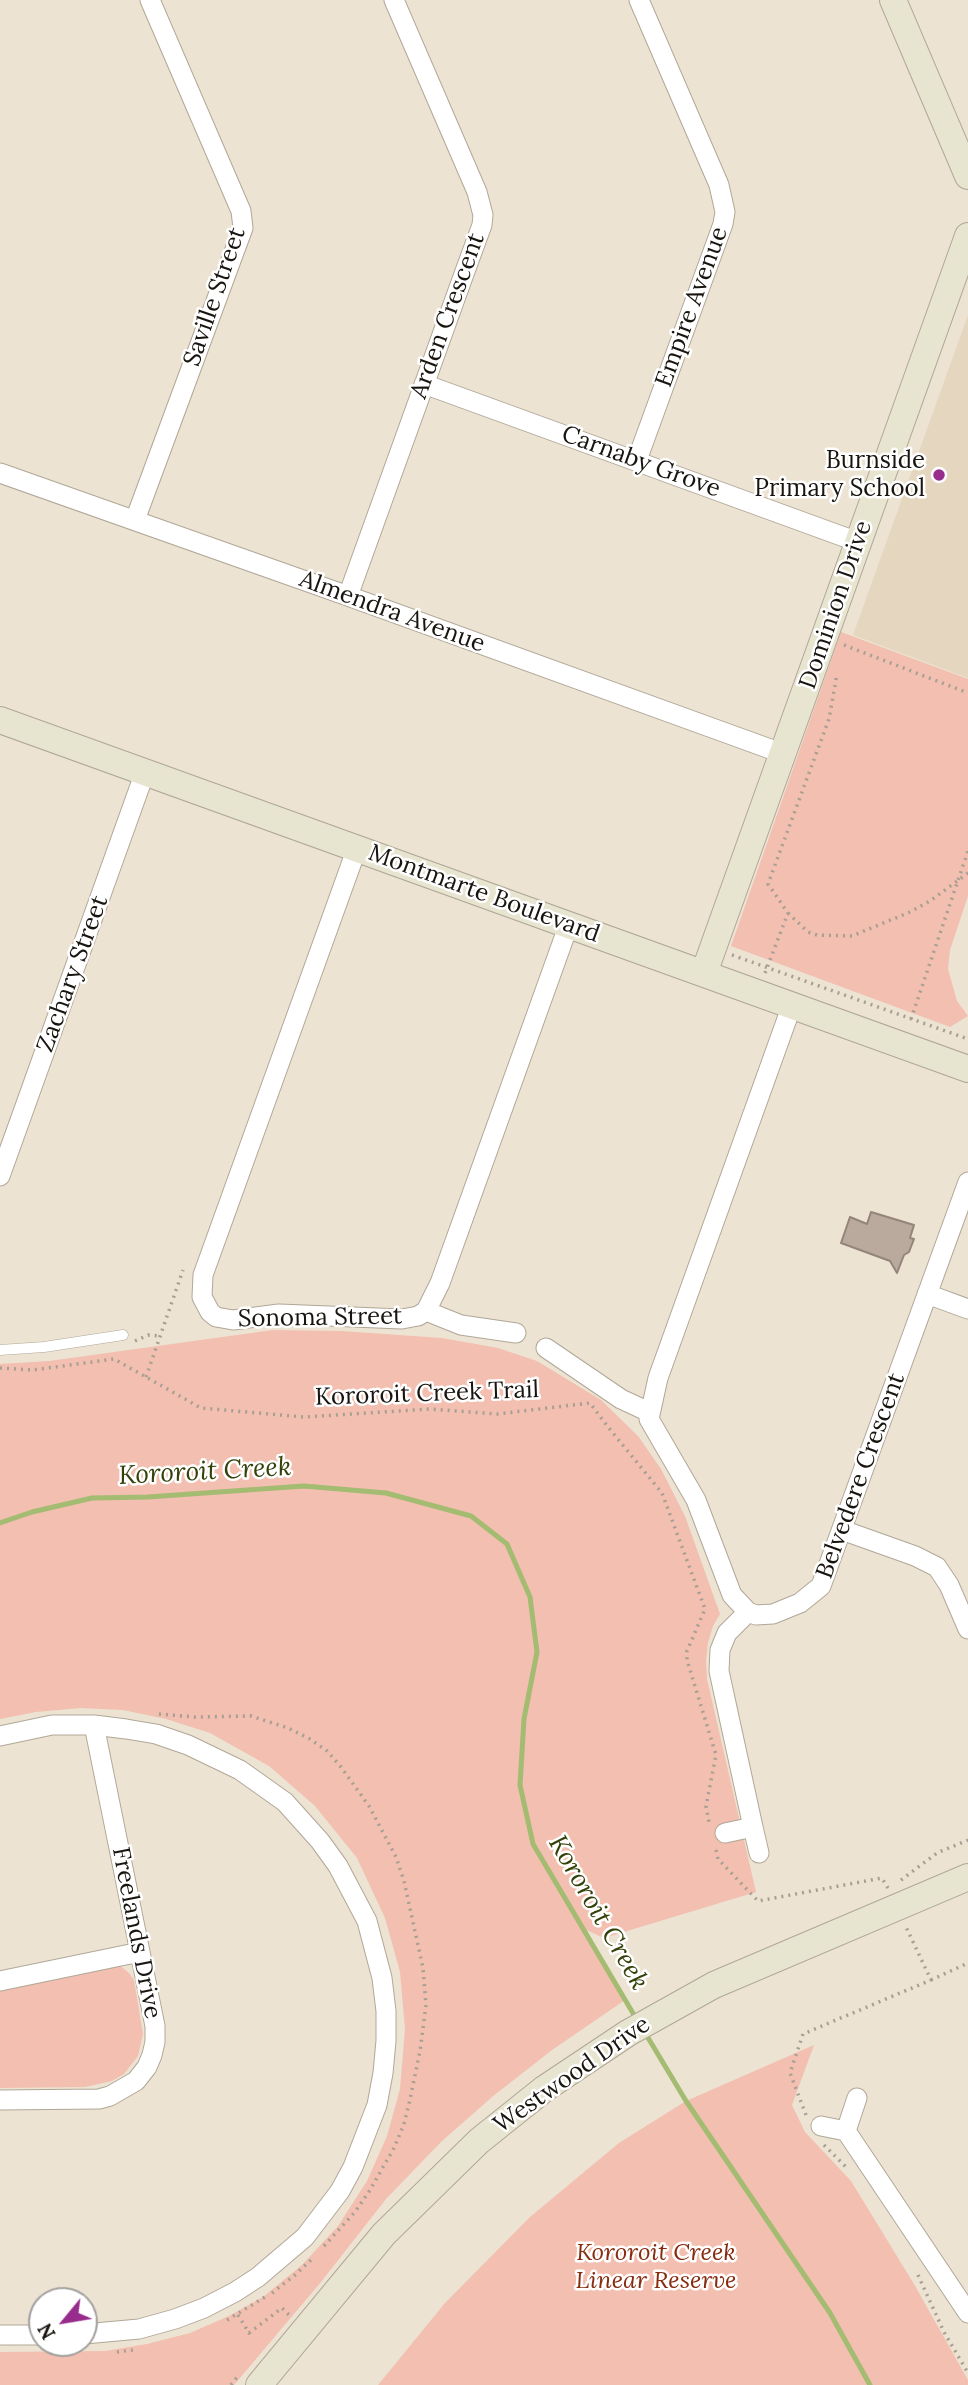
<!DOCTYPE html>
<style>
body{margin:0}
#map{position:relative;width:968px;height:2385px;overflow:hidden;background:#ede3d3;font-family:Lora,serif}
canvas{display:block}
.north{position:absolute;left:28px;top:2287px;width:70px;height:70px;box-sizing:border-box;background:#fff;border:2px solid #a3a19f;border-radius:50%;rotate:240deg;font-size:19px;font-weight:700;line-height:28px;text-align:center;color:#18140f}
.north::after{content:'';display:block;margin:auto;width:24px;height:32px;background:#982c8d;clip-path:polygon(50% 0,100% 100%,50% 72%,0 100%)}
</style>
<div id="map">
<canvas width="968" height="2385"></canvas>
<div class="north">N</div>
</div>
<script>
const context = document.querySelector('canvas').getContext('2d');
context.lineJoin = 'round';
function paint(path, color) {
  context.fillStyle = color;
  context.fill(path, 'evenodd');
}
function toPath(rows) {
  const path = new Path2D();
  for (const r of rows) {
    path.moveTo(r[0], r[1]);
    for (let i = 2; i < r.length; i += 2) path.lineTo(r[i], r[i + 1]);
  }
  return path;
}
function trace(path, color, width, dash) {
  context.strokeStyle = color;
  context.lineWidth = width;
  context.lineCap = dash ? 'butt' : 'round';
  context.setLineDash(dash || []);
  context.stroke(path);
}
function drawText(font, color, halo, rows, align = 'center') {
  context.font = font + ' Lora,serif';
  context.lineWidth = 5;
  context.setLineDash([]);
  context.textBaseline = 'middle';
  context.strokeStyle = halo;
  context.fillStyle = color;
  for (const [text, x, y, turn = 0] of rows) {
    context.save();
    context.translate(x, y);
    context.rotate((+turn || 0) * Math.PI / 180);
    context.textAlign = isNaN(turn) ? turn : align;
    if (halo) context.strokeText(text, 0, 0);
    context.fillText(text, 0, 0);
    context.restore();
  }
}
paint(toPath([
 [968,315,968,678,853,635]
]), '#e4d6bf');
paint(toPath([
 [841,632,968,679,968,896,950,950,948,969,957,1001,968,1016,950,1027,731,946],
 [273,1330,341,1331,442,1338,498,1348,537,1361,601,1400,638,1436,661,1469,685,1516,720,1614,713,1626,708,1643,706,1661,707,1679,756,1892,604,1938,582,1928,625,2000,552,2050,492,2097,441,2142,386,2199,321,2282,234,2385,0,2385,0,2352,105,2351,147,2344,190,2333,229,2316,263,2297,302,2265,338,2226,367,2181,387,2136,400,2089,405,2029,400,1972,385,1918,357,1858,315,1806,269,1766,210,1733,166,1719,123,1710,81,1708,36,1712,0,1719,0,1364,49,1361],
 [118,1964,129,1973,134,1980,143,2034,138,2056,124,2074,112,2081,85,2087,0,2088,0,1987],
 [814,2045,792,2105,805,2132,851,2181,914,2284,968,2380,968,2385,378,2385,445,2303,530,2217,619,2143,686,2101]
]), '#f2bfb0');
trace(toPath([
 [0,1523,32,1512,92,1498,148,1497,304,1486,386,1493,471,1516,507,1544,530,1597,537,1652,524,1719,520,1785,533,1844,637,2020],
 [644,2031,686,2101,830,2313,870,2385]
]), '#a4bb72', 5);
const building = toPath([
 [871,1212,914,1225,910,1238,914,1239,909,1252,904,1255,897,1273,890,1261,841,1243,850,1217,867,1224,871,1212]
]);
paint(building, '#baaa9e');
trace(building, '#94857a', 2);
const lane = toPath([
 [0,1350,44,1347,123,1335]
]);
const street = toPath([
 [424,384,858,542],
 [637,460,723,224,725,212,719,185,639,0],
 [0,473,348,596,784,754],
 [135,520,243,228,241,211,150,0],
 [348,596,464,274,482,225,483,215,477,192,394,0],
 [357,848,203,1275,202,1297,210,1312,216,1317,233,1320,279,1314,402,1319,418,1316,426,1311,440,1283,569,924],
 [792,1005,658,1378,649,1419,696,1500,732,1595,748,1612,756,1615,773,1614,800,1603,821,1586,968,1182],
 [0,1176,145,772],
 [927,1294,968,1309],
 [426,1311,461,1325,516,1333],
 [546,1348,621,1399,649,1412],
 [842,1530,915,1556,937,1567,949,1585,968,1629],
 [748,1612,727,1633,720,1650,719,1671,753,1827],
 [0,1736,52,1725,94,1725,126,1729,156,1734,188,1745,240,1770,285,1802,320,1841,338,1866,367,1921,382,1978,386,2011,386,2041,383,2073,377,2105,353,2167,340,2191,305,2237,258,2277,235,2292,204,2308,175,2319,139,2329,84,2334],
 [725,1833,753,1827,759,1853],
 [0,1981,140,1952],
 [0,2100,99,2099,110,2096,136,2081,147,2067,152,2055,155,2042,155,2026,94,1725],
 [821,2126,846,2131,857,2098],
 [846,2131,968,2313],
 [0,2335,42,2335]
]);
const secondary = toPath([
 [893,0,968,176],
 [0,720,968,1069],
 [704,973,968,236],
 [259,2385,384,2234,479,2141,544,2089,628,2033,714,1985,968,1877]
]);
trace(lane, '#b0a797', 11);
trace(street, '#b0a797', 21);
trace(secondary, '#b0a797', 28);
trace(toPath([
 [844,645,968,693],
 [788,913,808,932,817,935,852,936,910,912,930,901,968,873],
 [732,955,968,1039],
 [765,973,788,913,768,884,829,719,837,674],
 [911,1019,968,851],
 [135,1341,148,1335,160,1336],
 [0,1368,33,1370,114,1359,201,1408,304,1417,430,1409,497,1414,590,1403,608,1427,662,1493,705,1609,687,1651,687,1660,716,1755,706,1806,709,1822],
 [146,1377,183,1270],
 [159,1714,195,1717,251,1716,288,1728,310,1739,327,1751,341,1767,369,1806,396,1857,404,1881,423,1968,426,2005,420,2051,409,2104,404,2124,394,2148,370,2190,355,2212,324,2246],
 [716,1850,718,1859,758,1901,882,1878,888,1888],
 [901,1880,937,1853,968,1840],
 [931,1980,968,1963],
 [806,2115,790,2073,803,2034,931,1980,906,1927],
 [824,2145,846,2167],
 [918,2275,944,2332,968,2373],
 [272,2293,295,2275,314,2257],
 [238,2315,249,2333,282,2308,289,2315],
 [227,2320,265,2297],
 [117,2352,133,2350],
 [50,2353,77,2353],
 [231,2385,238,2376]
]), '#a79f93', 3.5, [2, 5]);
trace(lane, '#fff', 10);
trace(street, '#fff', 19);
trace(secondary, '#e7e4d0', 26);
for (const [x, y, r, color] of [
 [939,475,7,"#982c8d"]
]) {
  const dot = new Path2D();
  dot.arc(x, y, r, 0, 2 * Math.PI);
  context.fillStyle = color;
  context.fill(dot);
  trace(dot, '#fff', 2.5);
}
drawText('24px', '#18140f', '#fff', [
 ["Saville Street",215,297,-71],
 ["Empire Avenue",692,307,-70],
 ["Arden Crescent",448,316,-70],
 ["Carnaby Grove",641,462,20],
 ["Dominion Drive",836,605,-71],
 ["Almendra Avenue",392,612,20],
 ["Montmarte Boulevard",484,894,20],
 ["Zachary Street",73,974,-70],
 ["Sonoma Street",320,1318,-1],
 ["Kororoit Creek Trail",427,1394,-2],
 ["Belvedere Crescent",861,1476,-70],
 ["Freelands Drive",136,1933,79],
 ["Westwood Drive",572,2075,-35]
]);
drawText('24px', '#18140f', '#fff', [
 ["Burnside",925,461],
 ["Primary School",925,489]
], 'right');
drawText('italic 24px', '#872c0f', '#fff', [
 ["Kororoit Creek",656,2253],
 ["Linear Reserve",656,2281]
]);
drawText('italic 26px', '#34420a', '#fff', [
 ["Kororoit Creek",205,1472,-3],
 ["Kororoit Creek",598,1913,60]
]);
</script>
